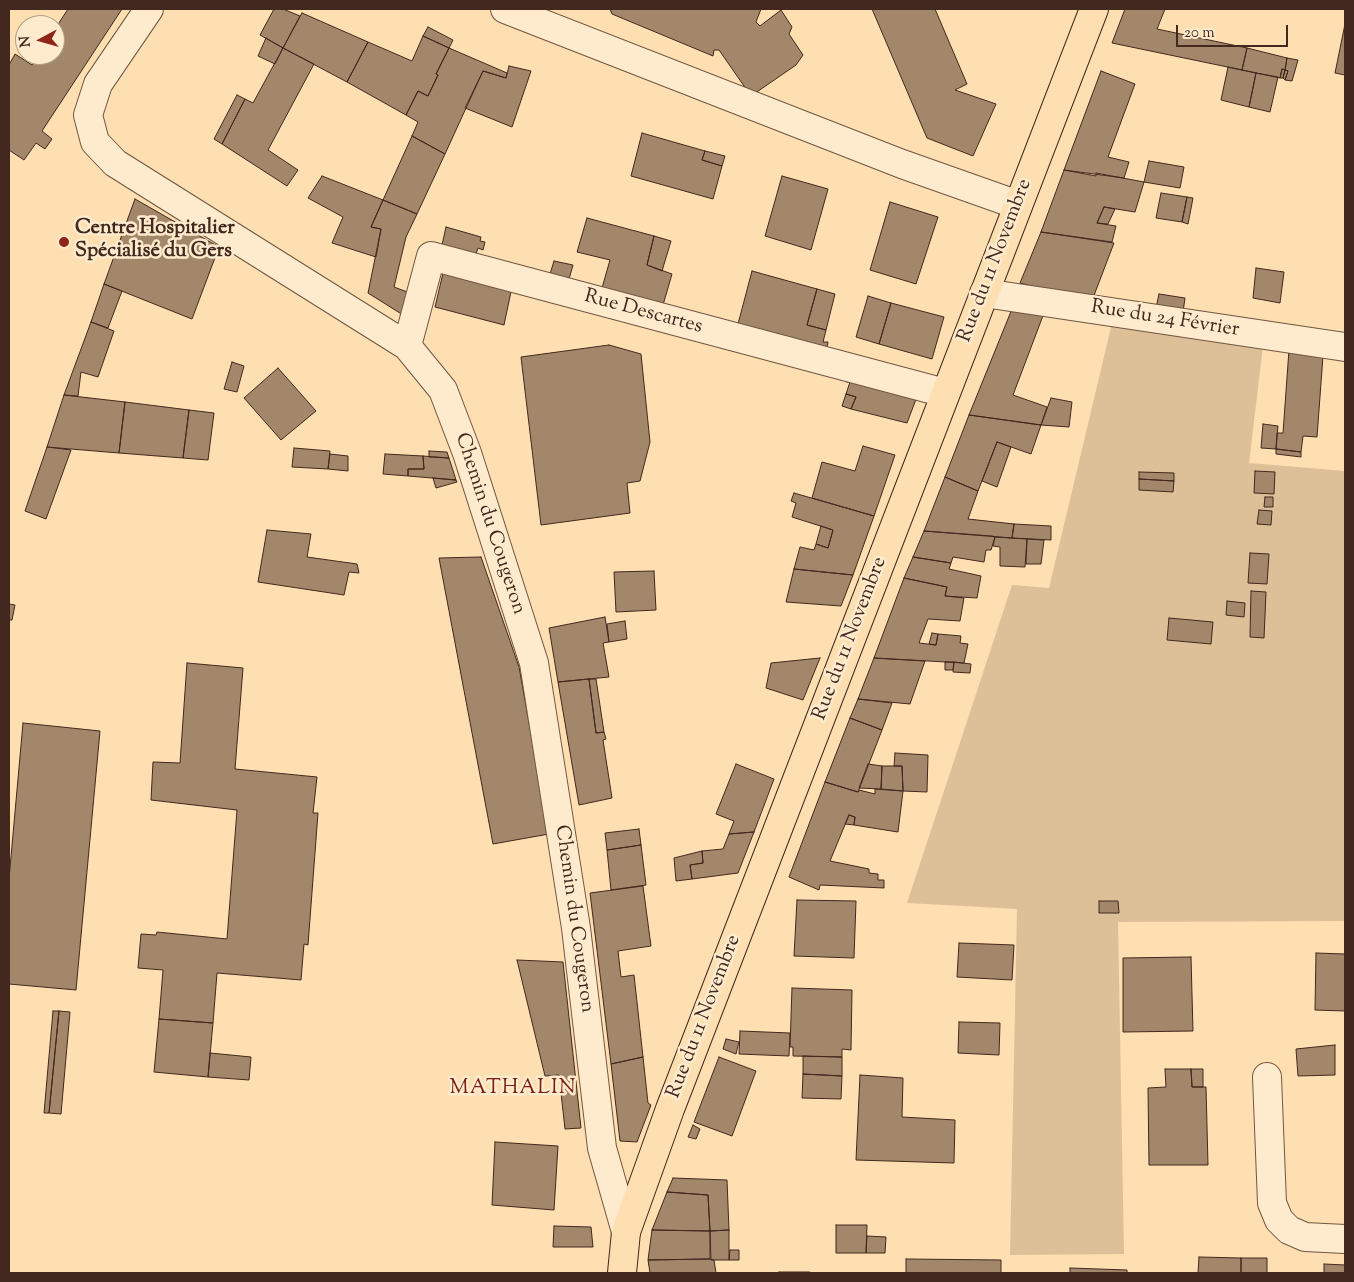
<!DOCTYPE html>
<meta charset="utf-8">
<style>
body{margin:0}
#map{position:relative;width:1354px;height:1282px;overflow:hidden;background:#fddfb1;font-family:"Sorts Mill Goudy",serif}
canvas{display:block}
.frame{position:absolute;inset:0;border:10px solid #42281e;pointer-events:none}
.north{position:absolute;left:15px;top:15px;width:50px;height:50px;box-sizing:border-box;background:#feeacc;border:1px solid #b39c86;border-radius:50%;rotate:264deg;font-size:14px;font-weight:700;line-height:20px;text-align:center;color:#42281e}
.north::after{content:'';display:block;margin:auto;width:18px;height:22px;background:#8f2418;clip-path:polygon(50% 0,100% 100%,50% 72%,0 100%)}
.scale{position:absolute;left:1176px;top:25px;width:112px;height:22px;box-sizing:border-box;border:2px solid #42281e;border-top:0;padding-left:6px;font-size:15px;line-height:18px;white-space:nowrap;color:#42281e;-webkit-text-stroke:4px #feeacc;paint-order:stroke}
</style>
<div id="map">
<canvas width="1354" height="1282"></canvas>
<div class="frame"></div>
<div class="north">N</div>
<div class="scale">20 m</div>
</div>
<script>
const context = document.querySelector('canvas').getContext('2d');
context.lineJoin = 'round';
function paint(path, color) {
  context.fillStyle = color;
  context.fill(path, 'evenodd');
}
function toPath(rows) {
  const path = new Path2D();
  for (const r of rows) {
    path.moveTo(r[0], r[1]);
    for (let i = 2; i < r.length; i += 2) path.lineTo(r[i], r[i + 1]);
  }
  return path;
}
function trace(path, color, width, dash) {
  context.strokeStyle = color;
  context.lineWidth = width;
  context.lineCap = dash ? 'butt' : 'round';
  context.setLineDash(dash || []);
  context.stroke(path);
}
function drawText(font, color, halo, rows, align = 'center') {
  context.font = font + ' "Sorts Mill Goudy",serif';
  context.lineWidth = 5;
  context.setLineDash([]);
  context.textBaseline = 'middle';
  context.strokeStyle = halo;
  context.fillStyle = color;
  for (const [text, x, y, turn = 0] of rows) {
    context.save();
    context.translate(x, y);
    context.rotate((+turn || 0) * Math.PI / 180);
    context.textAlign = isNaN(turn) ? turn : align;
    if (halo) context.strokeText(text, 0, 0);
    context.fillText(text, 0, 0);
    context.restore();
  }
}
paint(toPath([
 [1112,323,1263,346,1249,463,1345,471,1345,921,1118,922,1124,1254,1010,1255,1017,909,907,903,1012,585,1049,588]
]), '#ddc098');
const building = toPath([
 [68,9,122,9,42,131,52,139,45,149,36,143,24,160,9,150,9,65,15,54,32,65,38,55,55,55,55,29,68,9],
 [274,9,283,9,300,16,283,48,260,35,274,9],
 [610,9,761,9,756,22,760,26,781,10,792,27,789,34,803,55,796,65,751,96,719,50,714,50,713,56,612,14,610,9],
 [872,9,935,9,967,84,955,90,996,104,973,156,927,138,872,9],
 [1125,9,1165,9,1157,29,1247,48,1242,70,1112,43,1125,9],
 [302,13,368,42,347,82,283,48,302,13],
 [1345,24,1345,75,1335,73,1345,24],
 [428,27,453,40,449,48,423,36,428,27],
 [423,36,449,48,436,74,438,75,428,96,418,91,406,115,347,82,368,42,412,61,423,36],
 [266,38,283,48,275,64,258,56,266,38],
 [283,48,314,64,268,150,298,170,287,186,222,144,245,99,253,103,283,48],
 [449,48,507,73,506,78,483,71,445,154,412,136,418,122,406,115,418,91,428,96,438,75,436,74,449,48],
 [1247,48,1287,58,1285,70,1282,69,1280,78,1242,70,1247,48],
 [1287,58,1298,60,1292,81,1285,80,1288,71,1285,70,1287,58],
 [509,66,531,71,512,127,465,108,483,71,506,78,509,66],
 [1228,67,1256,73,1249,107,1221,100,1228,67],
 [1282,69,1285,70,1283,78,1280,78,1282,69],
 [1285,70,1288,71,1285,80,1283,78,1285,70],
 [1101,71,1135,84,1108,157,1129,162,1124,178,1064,170,1101,71],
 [1256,73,1278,77,1270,112,1249,107,1256,73],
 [237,95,245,99,222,144,214,139,237,95],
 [642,133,705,151,702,160,722,166,713,199,631,176,642,133],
 [412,136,445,154,417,214,383,200,412,136],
 [705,151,725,156,722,166,702,160,705,151],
 [1149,161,1184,167,1180,188,1144,182,1149,161],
 [1064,170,1096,176,1096,173,1144,182,1135,212,1104,207,1097,223,1116,226,1112,242,1041,232,1064,170],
 [322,176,383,200,371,227,381,229,376,257,332,243,343,217,308,198,322,176],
 [782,176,828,189,811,250,765,236,782,176],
 [1161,193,1187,197,1182,222,1156,218,1161,193],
 [1187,197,1193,198,1188,224,1182,222,1187,197],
 [135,199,219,247,192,319,104,284,135,199],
 [383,200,417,214,406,237,394,287,410,293,403,315,368,293,381,229,371,227,383,200],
 [890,202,938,217,916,284,870,270,890,202],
 [1104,207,1115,209,1108,224,1097,223,1104,207],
 [587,218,654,236,647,265,672,274,663,305,602,288,610,260,577,252,587,218],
 [446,227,481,237,480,241,485,242,483,250,478,248,476,254,442,245,446,227],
 [1041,232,1114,243,1093,298,1050,291,1020,283,1041,232],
 [654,236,671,241,662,271,647,265,654,236],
 [554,261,573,265,569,279,550,274,554,261],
 [1256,268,1284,272,1280,303,1253,298,1256,268],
 [444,269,512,287,504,325,435,307,444,269],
 [752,271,817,289,807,325,826,330,823,342,828,342,827,348,738,324,752,271],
 [104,284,122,291,108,328,91,322,104,284],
 [817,289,835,294,826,330,807,325,817,289],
 [1159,294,1185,298,1183,312,1156,308,1159,294],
 [868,296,891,303,879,344,856,337,868,296],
 [891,303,944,317,932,359,879,344,891,303],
 [1012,309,1044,313,1013,395,1047,407,1041,425,969,415,1012,309],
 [91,322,114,331,98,377,81,372,78,396,64,395,91,322],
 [609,345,641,354,650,442,640,481,627,483,630,513,541,525,521,357,609,345],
 [1289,350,1323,356,1317,437,1303,436,1301,452,1276,449,1277,433,1283,433,1289,350],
 [232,362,244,366,237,392,224,389,232,362],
 [278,368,316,411,281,440,244,398,278,368],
 [848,375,918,394,907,423,851,409,856,397,846,394,850,382,846,382,848,375],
 [846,394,856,397,851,409,842,406,846,394],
 [64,395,125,402,119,453,47,447,64,395],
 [1051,398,1072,402,1069,427,1041,425,1051,398],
 [125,402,189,410,183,458,119,453,125,402],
 [189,410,214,413,208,460,183,458,189,410],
 [969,415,1041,425,1031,454,997,442,978,491,945,477,969,415],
 [1263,424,1278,426,1276,449,1261,448,1263,424],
 [997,442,1011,447,997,487,982,481,997,442],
 [863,446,895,455,874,516,812,498,822,462,855,471,863,446],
 [47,447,71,450,46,519,25,511,47,447],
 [294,448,330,451,328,469,292,467,294,448],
 [1276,449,1301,452,1301,457,1276,454,1276,449],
 [429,451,447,452,449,458,429,457,429,451],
 [330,454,348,456,348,471,328,469,330,454],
 [385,454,423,456,424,469,408,469,408,476,383,474,385,454],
 [423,456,449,458,456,480,408,476,408,469,424,469,423,456],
 [1255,471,1275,472,1274,494,1254,493,1255,471],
 [1139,472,1174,473,1174,481,1139,479,1139,472],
 [945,477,978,491,968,519,1014,524,1012,538,924,531,945,477],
 [433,478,456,480,457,482,436,488,433,478],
 [1139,479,1174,481,1173,492,1139,490,1139,479],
 [794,493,874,516,853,575,794,569,800,547,814,550,816,544,828,548,833,530,792,517,796,503,791,501,794,493],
 [1265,497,1273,497,1273,507,1264,507,1265,497],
 [1259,510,1272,511,1271,525,1257,524,1259,510],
 [1014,524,1051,526,1051,540,1012,538,1014,524],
 [821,526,833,530,828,548,816,544,821,526],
 [267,530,311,534,307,557,357,564,359,573,349,572,344,595,258,582,267,530],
 [924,531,992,536,995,537,991,550,986,550,984,562,953,557,951,563,913,557,924,531],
 [995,537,1027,539,1025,567,1000,566,1000,547,993,546,995,537],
 [1027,539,1044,540,1041,564,1026,564,1027,539],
 [1250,553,1269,554,1267,584,1248,583,1250,553],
 [481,557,519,667,549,834,493,844,439,558,481,557],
 [913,557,951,563,949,569,981,576,977,598,945,596,947,587,904,578,913,557],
 [794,569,853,575,841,606,786,602,794,569],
 [654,571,656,610,616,612,614,572,654,571],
 [904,578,947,587,945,596,964,598,960,621,928,619,919,643,936,645,938,634,961,636,960,643,968,644,964,663,874,658,904,578],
 [1251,591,1266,592,1264,638,1250,637,1251,591],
 [1227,601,1245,603,1244,617,1226,615,1227,601],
 [9,604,15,605,12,620,9,620,9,604],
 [605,617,609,642,603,643,609,677,558,682,549,628,605,617],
 [1169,618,1213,622,1211,644,1167,640,1169,618],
 [625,621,627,639,609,642,607,624,625,621],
 [932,633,938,634,936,645,929,644,932,633],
 [820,658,803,700,766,688,771,663,820,658],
 [874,658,925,661,910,704,858,699,874,658],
 [945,662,954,662,953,670,945,670,945,662],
 [954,662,971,664,970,673,953,672,954,662],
 [187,663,243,668,235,769,317,777,313,813,318,813,308,945,304,944,301,980,217,973,213,1023,159,1019,163,970,138,968,141,934,156,935,157,932,227,939,237,810,151,800,153,762,180,763,187,663],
 [589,679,596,733,604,732,606,739,603,740,612,798,579,805,558,682,589,679],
 [589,679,596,679,604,732,596,733,589,679],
 [858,699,892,703,882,730,850,718,858,699],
 [850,718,882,730,858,792,825,782,850,718],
 [23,723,100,731,76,990,9,984,9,879,23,723],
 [895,753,928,755,927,792,903,791,902,766,894,766,895,753],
 [736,764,774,779,754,832,729,834,734,821,716,814,736,764],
 [868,764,882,766,881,789,859,788,868,764],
 [882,766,902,766,903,791,881,789,882,766],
 [825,782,858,792,859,790,875,794,875,789,903,791,898,832,854,825,855,817,849,815,830,861,869,869,869,873,878,874,878,880,884,880,884,888,820,885,819,890,789,877,825,782],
 [849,815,855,817,854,825,845,824,849,815],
 [639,829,641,845,607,850,605,833,639,829],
 [754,832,738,873,692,879,690,865,703,863,702,851,723,849,729,834,754,832],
 [641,845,646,885,611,890,607,850,641,845],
 [702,851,703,863,690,865,692,879,676,881,674,858,702,851],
 [643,886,651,946,618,951,621,977,634,975,643,1057,611,1064,590,893,643,886],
 [797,900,856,901,854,958,794,956,797,900],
 [1099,901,1118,901,1119,913,1099,913,1099,901],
 [959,943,1014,945,1012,980,957,977,959,943],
 [1316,953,1345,954,1345,1011,1315,1010,1316,953],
 [1191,957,1193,1031,1123,1032,1123,958,1191,957],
 [517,960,563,962,581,1128,565,1129,559,1075,545,1076,517,960],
 [792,988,852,990,851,1050,842,1049,842,1057,793,1056,793,1047,790,1047,792,988],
 [53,1011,59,1011,49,1113,44,1113,53,1011],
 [59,1011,70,1012,61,1114,49,1113,59,1011],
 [159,1019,213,1023,208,1077,154,1072,159,1019],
 [959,1022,1000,1023,999,1055,958,1053,959,1022],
 [740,1031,790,1033,789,1056,739,1054,740,1031],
 [726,1039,739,1042,736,1054,723,1049,726,1039],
 [1335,1045,1335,1075,1298,1076,1296,1049,1335,1045],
 [210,1053,251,1057,249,1080,208,1077,210,1053],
 [803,1056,842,1057,842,1076,803,1074,803,1056],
 [643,1057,648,1103,651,1105,637,1142,620,1141,611,1064,643,1057],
 [719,1057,756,1071,732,1136,694,1122,719,1057],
 [1165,1069,1191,1069,1192,1087,1206,1087,1208,1165,1149,1165,1148,1088,1166,1087,1165,1069],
 [1191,1069,1203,1069,1203,1087,1192,1087,1191,1069],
 [803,1074,842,1076,841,1099,802,1098,803,1074],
 [860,1075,903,1078,902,1117,955,1120,954,1163,856,1160,860,1075],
 [693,1125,700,1129,696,1139,688,1137,693,1125],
 [495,1142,558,1146,554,1210,492,1205,495,1142],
 [673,1178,727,1180,729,1230,710,1231,708,1195,667,1192,673,1178],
 [667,1192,708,1195,710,1231,652,1230,667,1192],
 [836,1225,867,1225,866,1253,836,1253,836,1225],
 [554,1226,591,1227,593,1247,553,1247,554,1226],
 [652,1230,710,1231,710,1259,648,1260,652,1230],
 [729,1230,729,1260,711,1260,710,1231,729,1230],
 [867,1236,886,1237,885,1253,866,1253,867,1236],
 [730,1250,739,1250,739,1260,729,1260,730,1250],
 [1199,1257,1241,1258,1241,1273,1198,1273,1199,1257],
 [1241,1258,1267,1258,1267,1273,1241,1273,1241,1258],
 [710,1259,714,1260,716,1273,650,1273,648,1260,710,1259],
 [906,1259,1001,1260,1001,1273,906,1273,906,1259],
 [1324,1264,1345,1265,1345,1273,1324,1273,1324,1264],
 [1070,1268,1127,1270,1127,1273,1070,1273,1070,1268],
 [779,1272,810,1272,810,1273,779,1273,779,1272]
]);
paint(building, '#a3876a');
trace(building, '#42281e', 1);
const minor = toPath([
 [149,9,98,84,88,115,95,142,115,163,407,346,443,390,467,453,534,663,576,928,602,1148,626,1232],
 [505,9,902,164,1018,205],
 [984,293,1345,347],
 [407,346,431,256,945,393],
 [1267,1077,1272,1203,1279,1220,1289,1230,1305,1237,1345,1239]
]);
const major = toPath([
 [622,1273,626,1232,670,1109,1094,9]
]);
trace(minor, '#715643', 30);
trace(major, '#42281e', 30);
trace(minor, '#feeacc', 28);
trace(major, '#fddfb1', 28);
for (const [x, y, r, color] of [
 [64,242,6,"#8f2418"]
]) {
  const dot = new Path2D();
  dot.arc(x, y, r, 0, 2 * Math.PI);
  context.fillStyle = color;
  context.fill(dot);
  trace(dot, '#feeacc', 2);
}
drawText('bold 20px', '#42281e', '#feeacc', [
 ["Centre Hospitalier",75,230],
 ["Spécialisé du Gers",75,253]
], 'left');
drawText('20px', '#42281e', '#feeacc', [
 ["Rue du 11 Novembre",996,261,-69],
 ["Rue Descartes",643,313,15],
 ["Rue du 24 Février",1165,320,9],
 ["Chemin du Cougeron",489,524,72],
 ["Rue du 11 Novembre",851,639,-69],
 ["Chemin du Cougeron",573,919,82],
 ["Rue du 11 Novembre",705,1017,-69]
]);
context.letterSpacing = '1px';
drawText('21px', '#7a1f14', '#feeacc', [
 ["MATHALIN",513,1089]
]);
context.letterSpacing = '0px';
</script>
